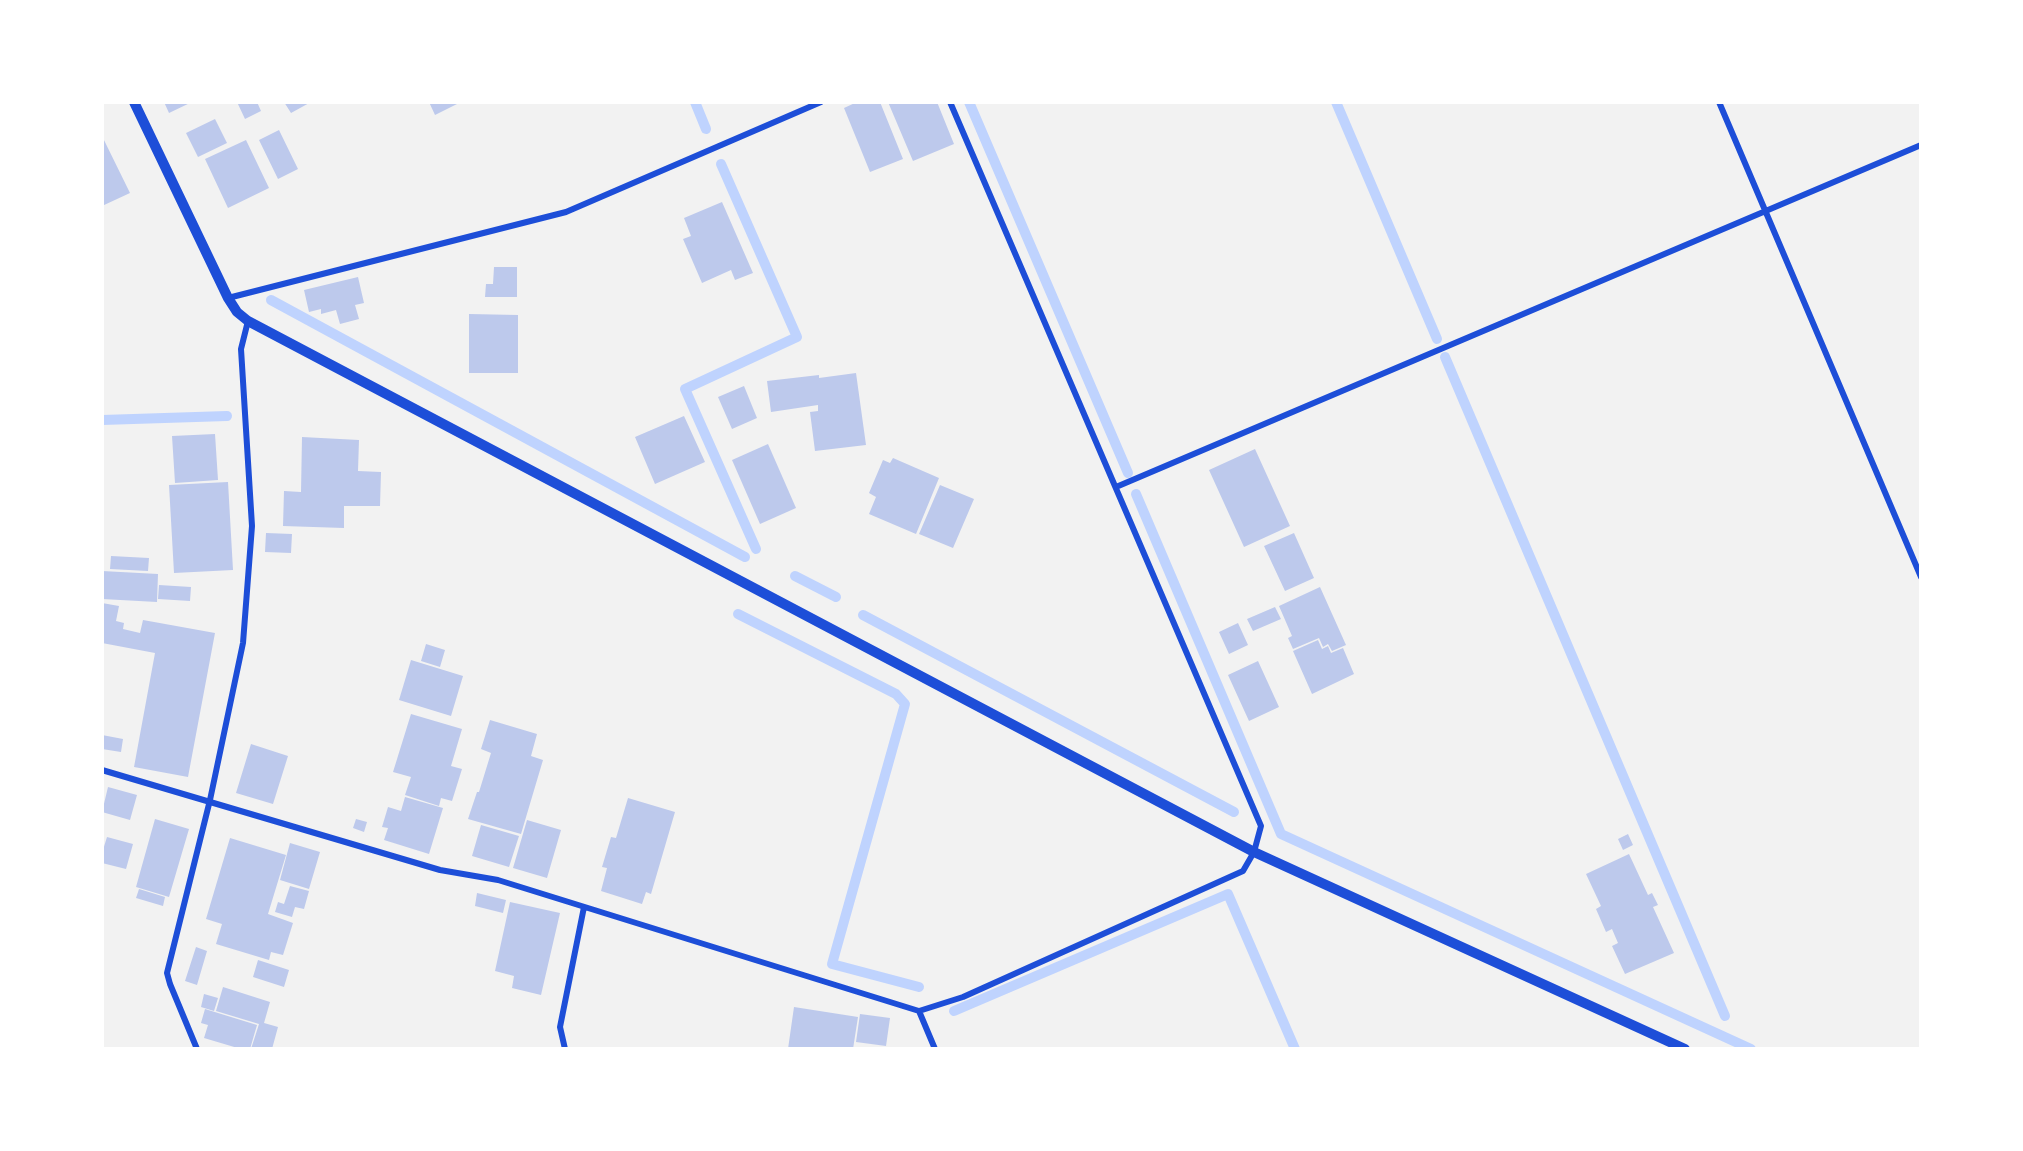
<!DOCTYPE html>
<style>
body{margin:0}
#map{position:relative;width:2023px;height:1151px;overflow:hidden;background:#f2f2f2;font-family:"Crimson Pro",serif}
canvas{display:block}
.frame{position:absolute;inset:0;border:104px solid #fff;pointer-events:none}
</style>
<div id="map">
<canvas width="2023" height="1151"></canvas>
<div class="frame"></div>
</div>
<script>
const context = document.querySelector('canvas').getContext('2d');
context.lineJoin = 'round';
function toPath(rows) {
  const path = new Path2D();
  for (const r of rows) {
    path.moveTo(r[0], r[1]);
    for (let i = 2; i < r.length; i += 2) path.lineTo(r[i], r[i + 1]);
  }
  return path;
}
function trace(path, color, width, dash) {
  context.strokeStyle = color;
  context.lineWidth = width;
  context.lineCap = dash ? 'butt' : 'round';
  context.setLineDash(dash || []);
  context.stroke(path);
}
function paint(path, color) {
  context.fillStyle = color;
  context.fill(path, 'evenodd');
}
trace(toPath([
 [695,102,706,129],
 [969,102,1128,473],
 [1336,102,1437,339],
 [721,164,797,337,685,389,756,549],
 [271,300,745,557],
 [1445,357,1725,1016],
 [102,420,227,416],
 [1136,494,1281,834,1751,1049],
 [795,576,836,597],
 [738,614,896,694,905,704,832,964,919,987],
 [863,615,1234,812],
 [954,1011,1228,894,1295,1049]
]), '#bfd3fe', 10);
paint(toPath([
 [164,102,192,102,169,113],
 [237,102,257,102,261,111,245,119],
 [284,102,311,102,291,113],
 [429,102,461,102,435,115],
 [857,102,880,102,903,159,870,172,844,108],
 [888,102,937,102,954,144,913,161],
 [215,119,227,143,198,157,186,133],
 [279,130,298,169,278,179,259,140],
 [102,136,130,193,102,206],
 [246,140,269,188,228,208,205,159],
 [722,202,753,273,735,280,731,270,702,283,683,239,691,236,684,218],
 [494,267,517,267,517,297,485,297,486,284,493,284],
 [358,277,364,303,355,305,359,319,340,324,336,310,321,314,321,309,309,312,304,290],
 [469,314,518,315,518,373,469,373],
 [856,373,866,445,815,451,810,412,818,411,818,405,771,412,767,381,819,375,819,378],
 [744,386,757,418,732,429,718,397],
 [684,416,705,462,655,484,635,437],
 [215,434,218,480,175,483,172,436],
 [302,437,359,440,358,471,381,472,380,506,344,506,344,528,283,526,284,491,301,492],
 [768,444,796,508,760,524,732,460],
 [1255,449,1290,526,1244,547,1209,470],
 [893,458,939,478,916,534,869,514,876,497,869,493,883,460,890,463],
 [228,482,233,570,174,573,169,485],
 [940,485,974,499,953,548,919,534],
 [266,533,292,534,291,553,265,552],
 [1294,533,1314,578,1285,591,1264,546],
 [111,556,149,558,148,571,110,569],
 [102,571,158,574,157,602,102,599],
 [159,585,191,587,190,601,158,599],
 [1320,587,1346,645,1332,651,1328,644,1323,647,1319,638,1293,649,1288,638,1292,636,1279,606],
 [102,603,119,606,116,621,124,623,123,629,140,633,143,620,215,633,188,777,134,767,155,653,102,643],
 [1275,607,1281,619,1253,631,1247,619],
 [1238,623,1248,645,1229,654,1219,632],
 [1318,640,1322,649,1328,646,1331,653,1343,648,1354,674,1312,694,1293,651],
 [426,644,445,650,440,667,421,661],
 [411,660,463,676,451,716,399,700],
 [1258,661,1279,707,1249,721,1228,675],
 [411,714,462,729,451,766,462,769,452,801,441,798,439,806,405,795,411,777,393,772],
 [490,720,537,734,531,756,543,760,521,834,468,819,477,792,479,792,491,753,481,749],
 [102,735,123,739,121,752,102,749],
 [251,744,288,756,273,804,236,793],
 [108,787,137,795,130,820,102,812],
 [405,797,443,808,429,854,384,840,388,828,382,827,388,807,401,811],
 [628,798,675,812,651,894,646,892,642,904,601,891,607,868,602,867,611,837,616,838],
 [155,819,189,829,169,897,136,887],
 [356,819,367,822,364,832,353,828],
 [527,820,561,830,547,878,513,868],
 [481,825,519,836,509,867,472,856],
 [1628,834,1633,845,1623,850,1618,839],
 [107,837,133,844,126,869,102,863,102,853],
 [230,838,286,855,268,914,293,923,283,955,271,952,269,960,216,944,222,924,206,919],
 [290,843,320,852,309,889,280,880],
 [1629,854,1648,895,1652,893,1658,905,1653,907,1674,953,1625,974,1612,946,1618,943,1612,929,1606,932,1596,909,1601,906,1586,874],
 [290,886,309,891,304,909,295,907,292,917,275,912,278,902,284,904],
 [139,889,165,897,163,906,136,898],
 [477,893,506,900,503,913,475,906],
 [510,902,560,913,541,995,512,988,514,976,495,971],
 [196,947,207,951,197,985,185,981],
 [258,960,289,970,284,987,253,977],
 [223,987,270,1002,264,1023,278,1027,272,1049,251,1049,259,1024,216,1011],
 [204,994,218,998,214,1011,201,1007],
 [794,1007,858,1017,853,1049,788,1049],
 [205,1009,257,1025,250,1049,241,1049,204,1038,208,1025,201,1023],
 [860,1014,890,1018,886,1046,856,1042]
]), '#bdc9ec');
trace(toPath([
 [1719,102,1921,577],
 [228,298,566,212,821,102],
 [1116,487,1921,145],
 [102,770,440,870,498,880,919,1011,963,997,1243,871,1254,852,1261,826,950,102],
 [919,1011,935,1049],
 [197,1049,170,984,167,973,210,800,243,643,252,526,241,349,248,321],
 [565,1049,560,1027,584,907]
]), '#1d4ed8', 6);
trace(toPath([
 [134,102,228,298,237,312,248,321,1254,852,1685,1049]
]), '#1d4ed8', 10);
</script>
